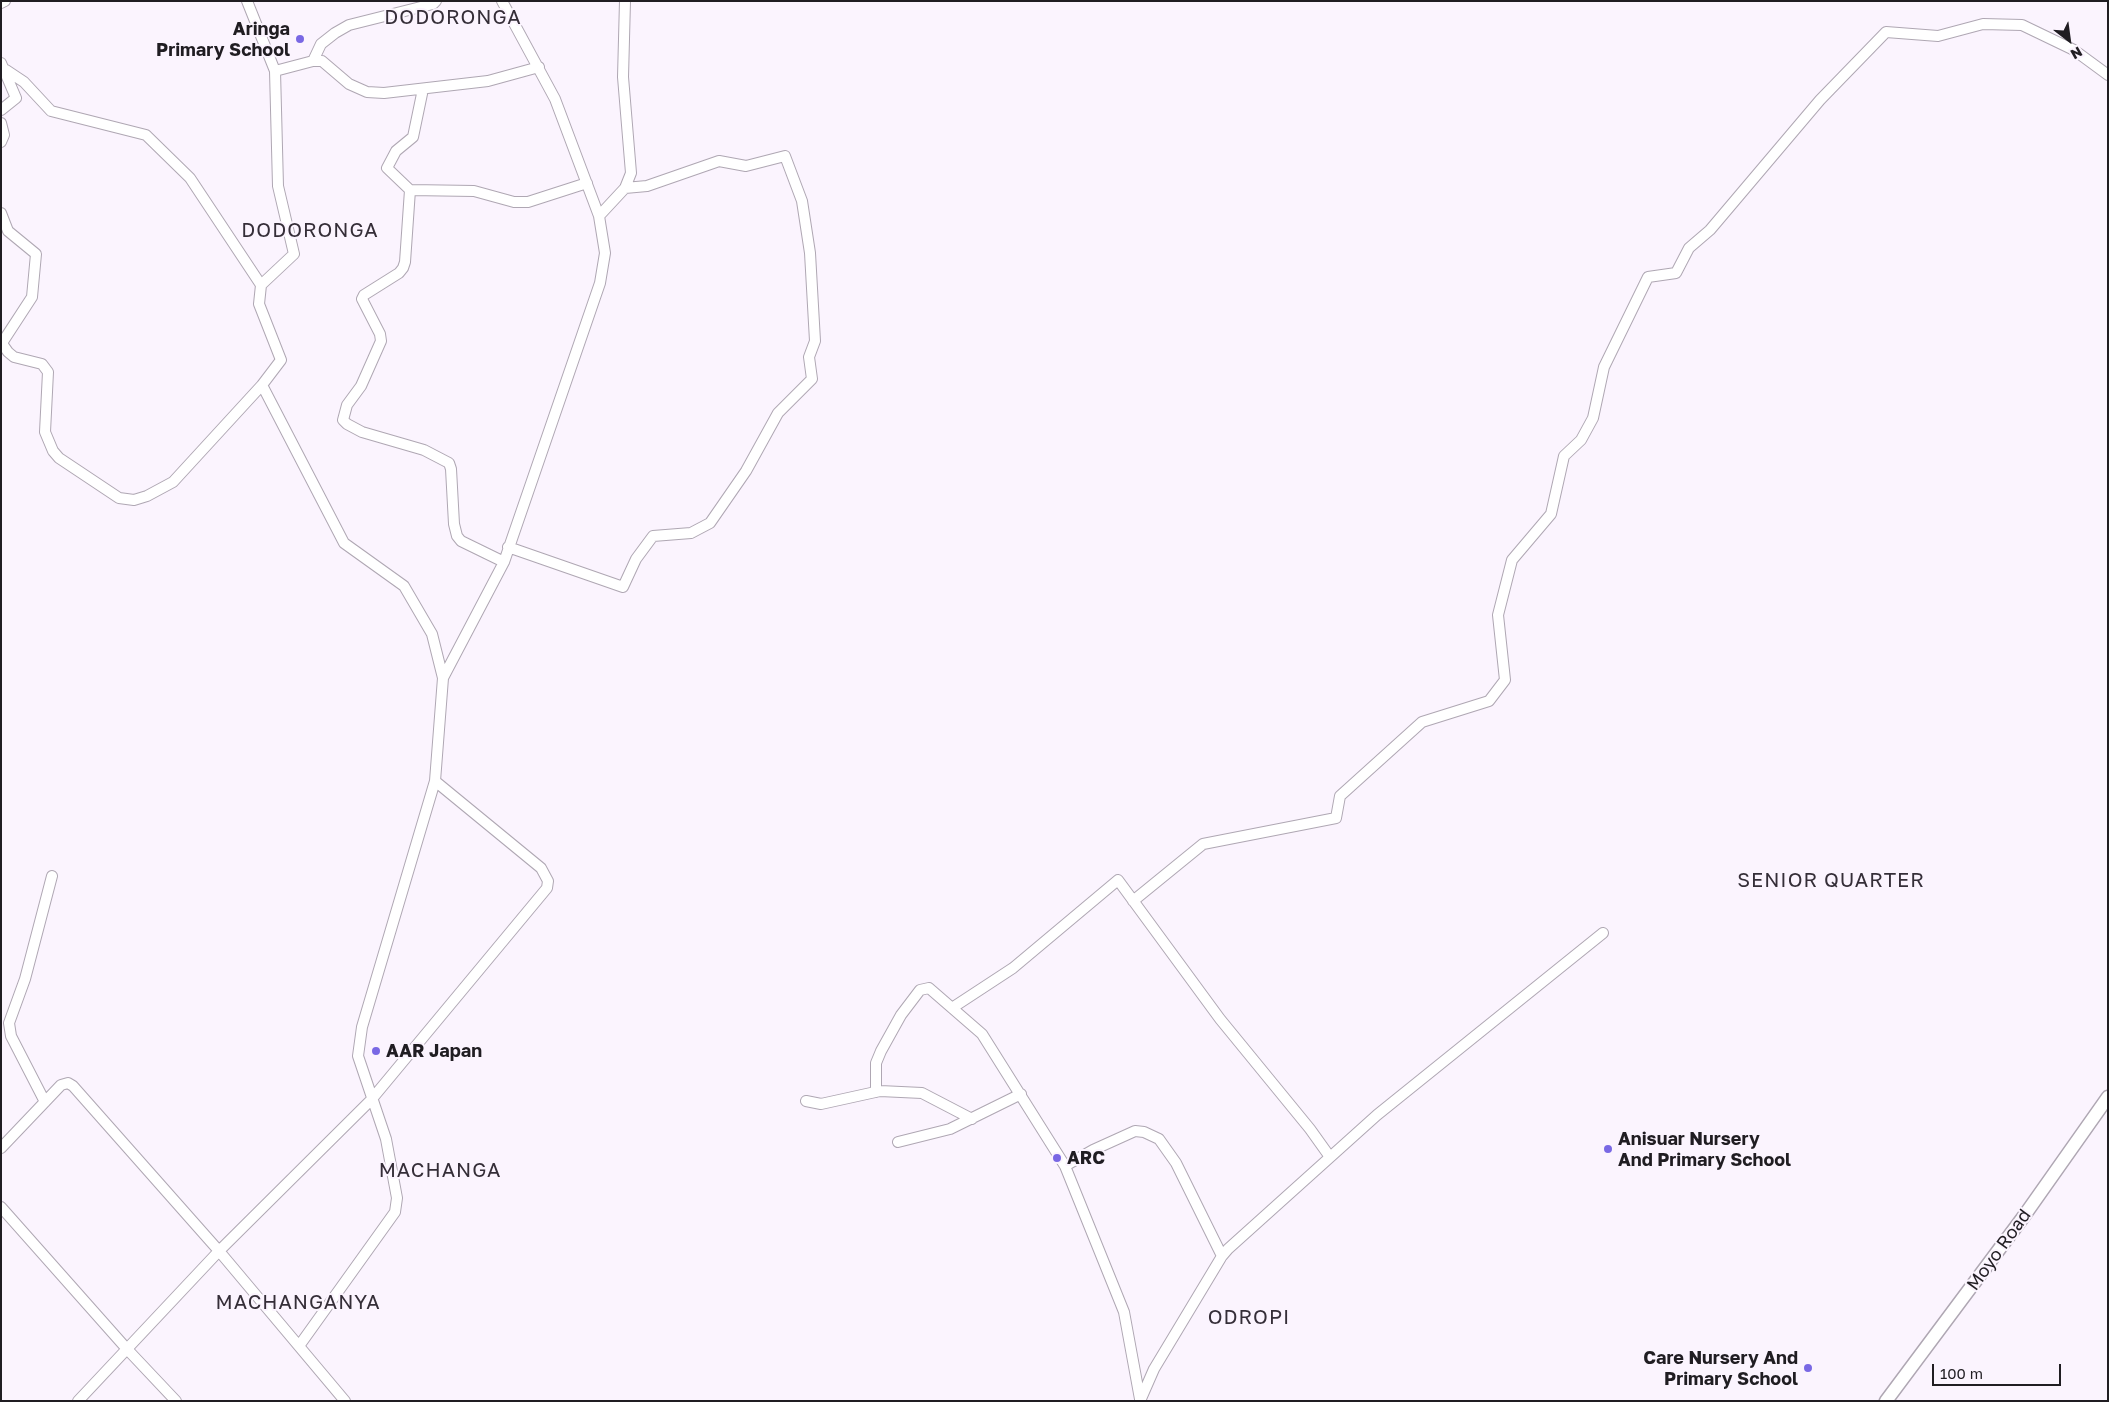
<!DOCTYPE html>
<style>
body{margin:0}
#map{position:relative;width:2109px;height:1402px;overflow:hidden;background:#fbf4fe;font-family:"Golos Text",sans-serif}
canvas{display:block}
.frame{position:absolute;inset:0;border:2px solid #201d22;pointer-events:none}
.north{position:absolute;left:2044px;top:15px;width:50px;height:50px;-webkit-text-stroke:4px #fbf4fe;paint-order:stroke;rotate:150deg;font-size:14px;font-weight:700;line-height:20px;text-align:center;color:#201d22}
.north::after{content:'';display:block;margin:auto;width:18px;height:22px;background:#201d22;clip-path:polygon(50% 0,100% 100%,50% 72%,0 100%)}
.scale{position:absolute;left:1932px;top:1364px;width:129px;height:22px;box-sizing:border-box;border:2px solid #201d22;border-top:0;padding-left:6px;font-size:15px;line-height:18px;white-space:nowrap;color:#201d22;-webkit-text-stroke:4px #fbf4fe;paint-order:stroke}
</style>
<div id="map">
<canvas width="2109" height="1402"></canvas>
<div class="frame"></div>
<div class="north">N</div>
<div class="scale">100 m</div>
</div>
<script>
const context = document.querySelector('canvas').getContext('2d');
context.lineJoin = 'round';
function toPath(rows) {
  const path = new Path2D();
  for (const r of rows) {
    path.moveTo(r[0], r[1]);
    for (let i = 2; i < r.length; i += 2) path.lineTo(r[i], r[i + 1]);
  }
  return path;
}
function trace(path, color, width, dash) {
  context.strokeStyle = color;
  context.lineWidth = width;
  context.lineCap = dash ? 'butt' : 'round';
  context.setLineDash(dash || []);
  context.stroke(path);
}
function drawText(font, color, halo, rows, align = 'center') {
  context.font = font + ' "Golos Text",sans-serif';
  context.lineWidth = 4;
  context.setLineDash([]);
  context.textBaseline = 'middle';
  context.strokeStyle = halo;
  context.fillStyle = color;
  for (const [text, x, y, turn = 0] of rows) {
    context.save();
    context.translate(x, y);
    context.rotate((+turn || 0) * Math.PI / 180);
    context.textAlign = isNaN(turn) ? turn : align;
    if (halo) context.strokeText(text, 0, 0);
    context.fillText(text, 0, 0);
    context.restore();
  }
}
const minor = toPath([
 [247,1,275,71,313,61,322,61,349,84,367,92,384,93,488,81,539,67],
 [1,3,5,1],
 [313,61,321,44,335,33,349,25,433,4,436,1],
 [1,63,16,98,1,110],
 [6,70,24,82,51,111,146,135,190,178,261,285],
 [275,71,278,186,294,254,261,285,259,304,281,360,262,385,344,543,404,586,432,634,443,678],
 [423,89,413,137,396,151,387,168,410,190,474,191,514,202,528,202,587,183],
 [1,123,4,135,1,142],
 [410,190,405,262,403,268,399,273,364,295,362,299,380,334,381,341,361,386,347,405,343,420,347,424,362,432,424,450,449,463,451,469,454,524,457,536,461,541,504,562],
 [1,213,8,231,36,254,32,297,2,343],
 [599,216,625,188,631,173,623,77,625,1],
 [1,342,8,352,14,357,42,364,48,372,45,432,53,451,59,458,119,498,134,500,147,496,173,482,262,385],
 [508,547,623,587,636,559,653,536,691,533,710,523,746,471,778,413,812,379,809,357,815,341,810,253,802,201,785,156,746,166,719,161,647,186,625,188],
 [1133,901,1203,844,1336,818,1340,796,1422,722,1489,701,1505,680,1498,615,1512,560,1551,514,1564,456,1581,440,1593,418,1604,367,1648,277,1676,273,1689,248,1710,230,1820,100,1886,32,1938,36,1983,24,2022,25,2074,50,2108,75],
 [952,1008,1013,968,1118,880,1220,1019,1310,1129,1330,1157],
 [876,1092,876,1063,881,1051,901,1015,920,990,929,988,982,1034,1065,1166,1124,1312,1140,1399],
 [806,1101,821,1104,880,1091,922,1093,972,1119],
 [45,1102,11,1036,9,1023,25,979,52,876],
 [898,1142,950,1129,1021,1094],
 [1,1148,61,1085,68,1083,73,1086,219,1251,345,1401],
 [1065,1166,1093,1150,1135,1131,1144,1132,1159,1139,1176,1163,1222,1256],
 [1,1207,126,1348,176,1401],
 [299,1346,395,1212,397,1198,386,1139,358,1056,362,1027,435,781,443,678,504,562,600,283,605,253,599,216,555,99,502,1],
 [78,1401,219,1251,371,1100,547,888,548,881,541,868,435,781],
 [1140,1401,1154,1369,1222,1256,1228,1249,1377,1115,1603,933]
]);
const major = toPath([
 [1886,1401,2024,1216,2108,1097]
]);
trace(minor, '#afa7b3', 12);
trace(major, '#afa7b3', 15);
trace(minor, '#fff', 10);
trace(major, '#fff', 12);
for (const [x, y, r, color] of [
 [300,39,5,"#7968e4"],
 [376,1051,5,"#7968e4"],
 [1608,1149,5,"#7968e4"],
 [1057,1158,5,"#7968e4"],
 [1808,1368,5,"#7968e4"]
]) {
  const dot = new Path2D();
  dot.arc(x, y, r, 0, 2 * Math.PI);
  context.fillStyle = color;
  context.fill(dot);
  trace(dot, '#fbf4fe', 2);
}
drawText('bold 18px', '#201d22', '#fbf4fe', [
 ["Aringa",290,29,"right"],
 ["Primary School",290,50,"right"],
 ["AAR Japan",386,1051],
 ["Anisuar Nursery",1618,1139],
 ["And Primary School",1618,1160],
 ["ARC",1067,1158],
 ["Care Nursery And",1798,1358,"right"],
 ["Primary School",1798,1379,"right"]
], 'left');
drawText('18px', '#201d22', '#fbf4fe', [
 ["Moyo Road",1999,1250,-54]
]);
context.letterSpacing = '1px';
drawText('20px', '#352e38', '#fbf4fe', [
 ["DODORONGA",453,18],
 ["DODORONGA",310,231],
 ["SENIOR QUARTER",1831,881],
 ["MACHANGA",440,1171],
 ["MACHANGANYA",298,1303],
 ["ODROPI",1249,1318]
]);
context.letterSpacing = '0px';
</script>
